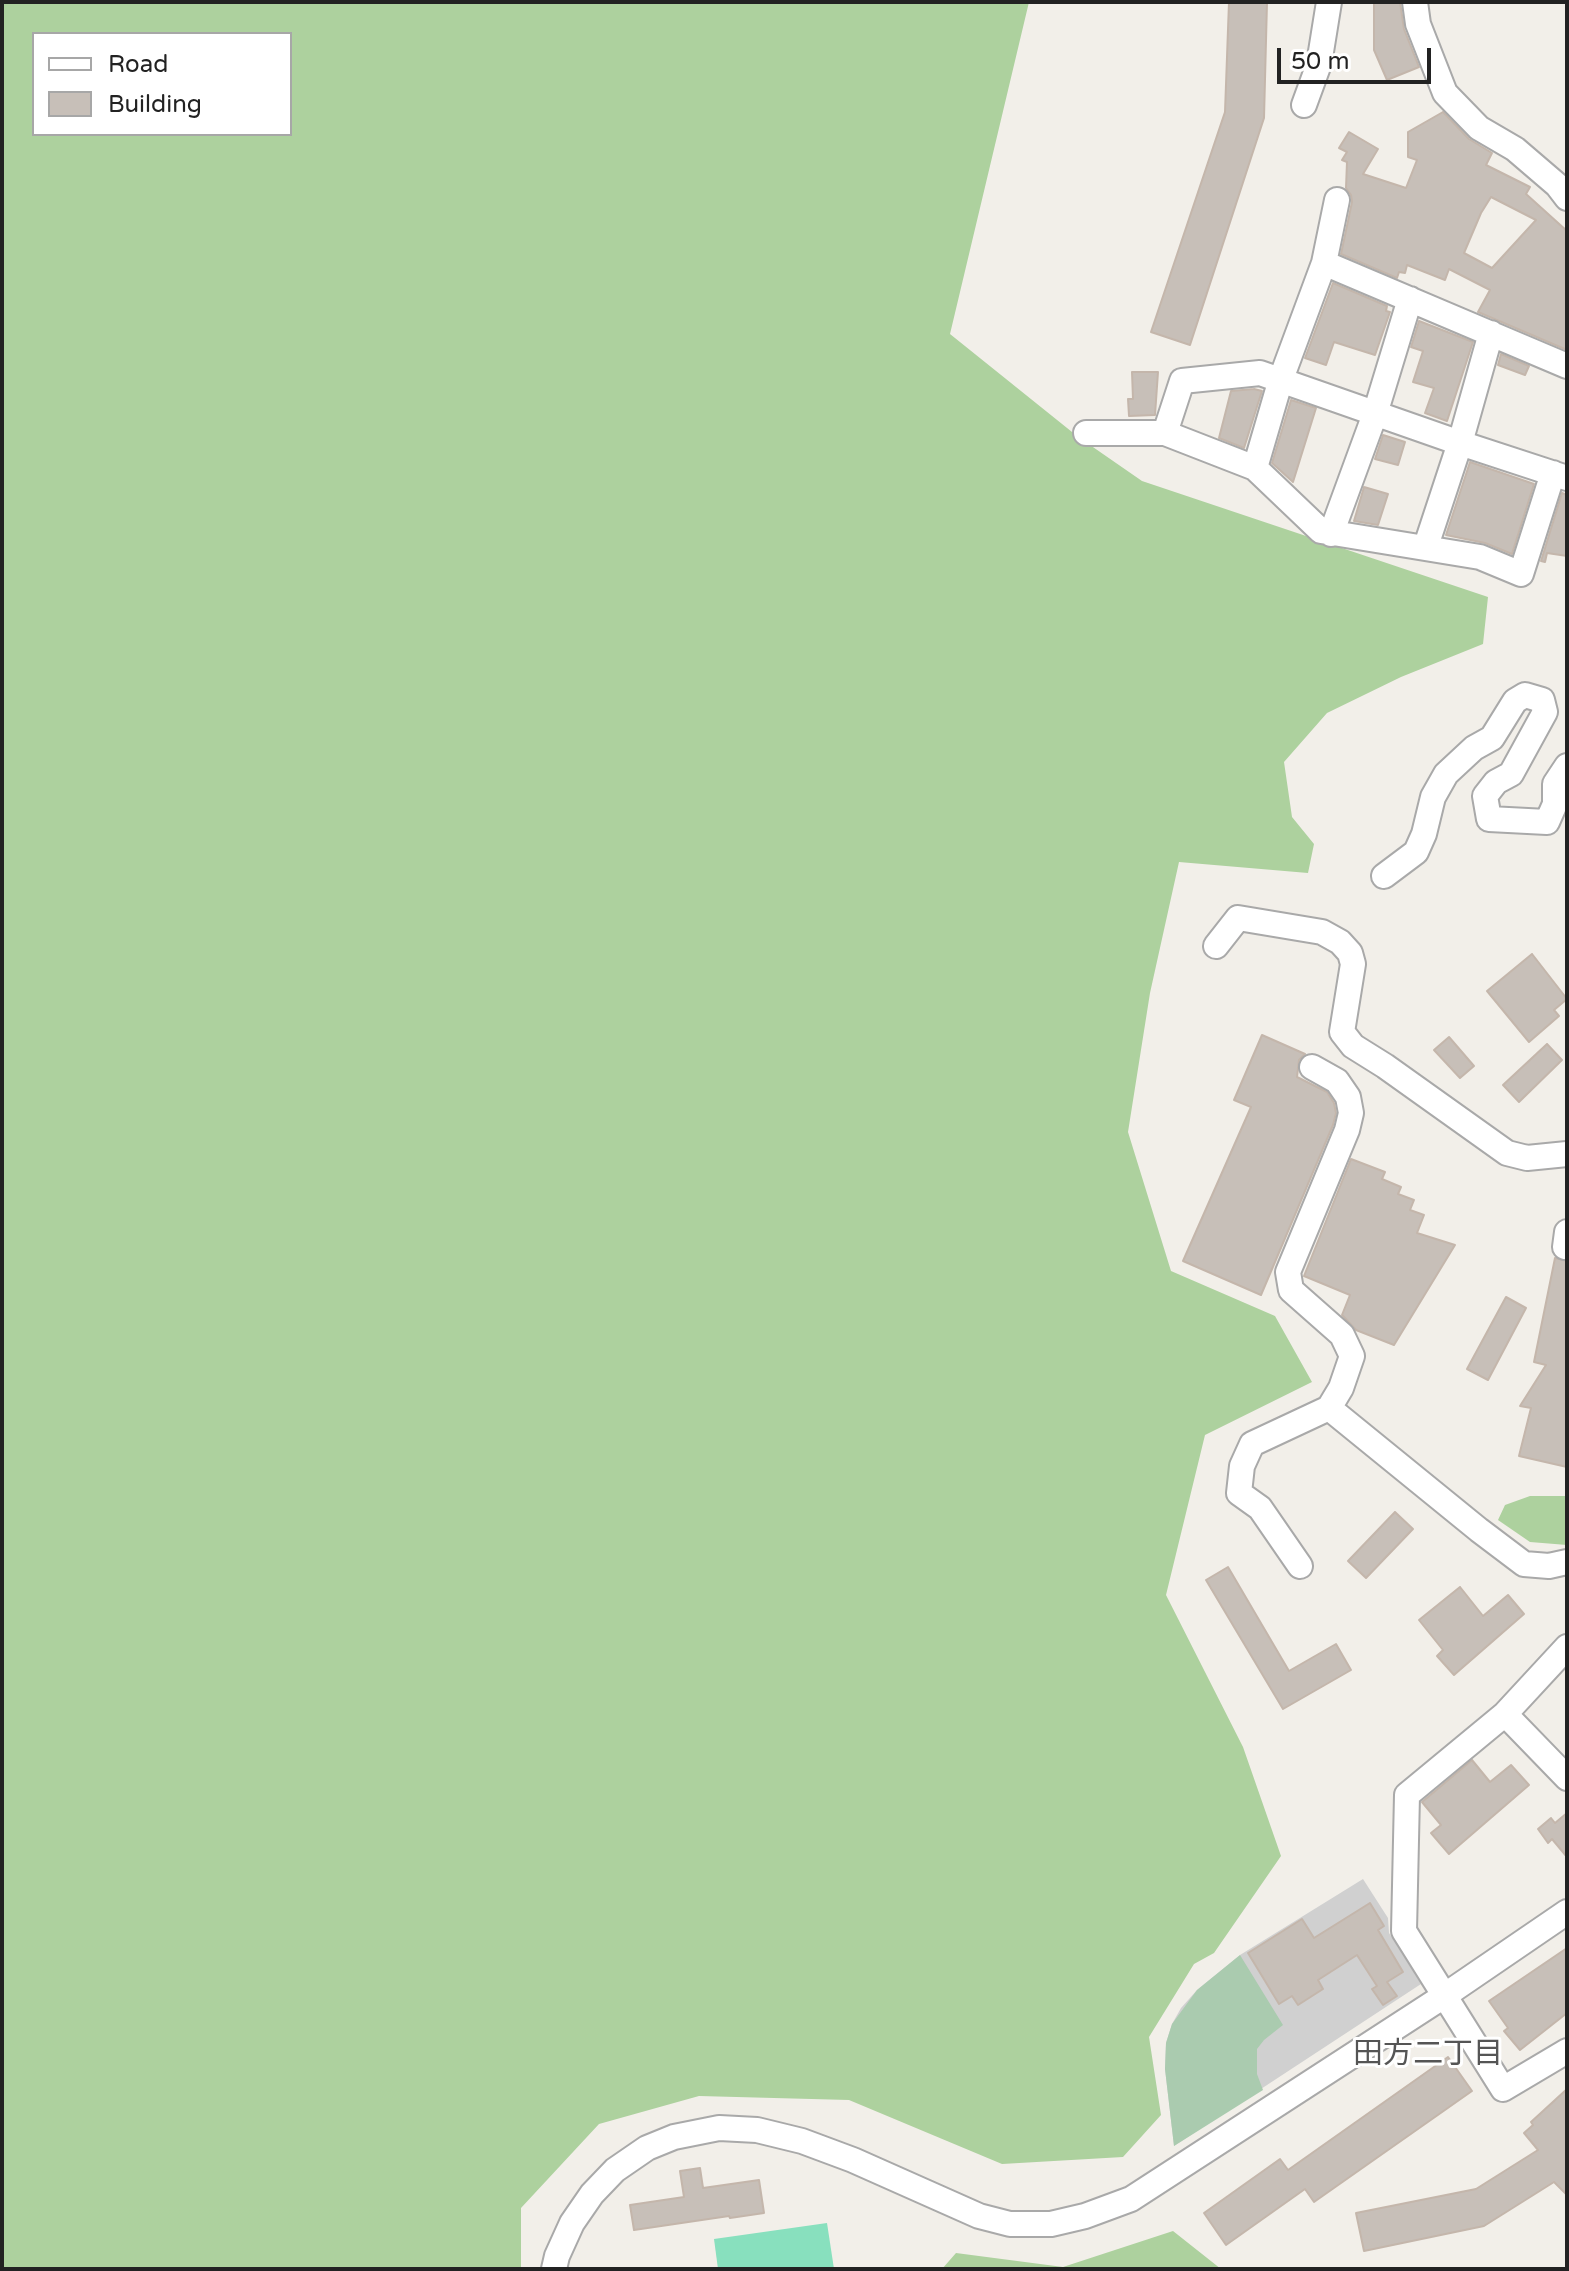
<!DOCTYPE html>
<meta charset="utf-8">
<style>
body{margin:0}
#map{position:relative;width:1569px;height:2271px;overflow:hidden;background:#f2efe9;font-family:"Varela Round",sans-serif}
canvas{display:block}
.frame{position:absolute;inset:0;border:4px solid #222;pointer-events:none}
.legend{position:absolute;left:32px;top:32px;width:260px;height:104px;box-sizing:border-box;background:#fff;border:2px solid #a7a7a7;margin:0;padding:10px 14px;list-style:none;font-size:24px;color:#222}
.legend li{display:flex;align-items:center;gap:16px;height:40px}
.legend b{width:40px;border:2px solid #a7a7a7}
.scale{position:absolute;left:1277px;top:48px;width:154px;height:36px;box-sizing:border-box;border:4px solid #222;border-top:0;padding-left:10px;font-size:24px;line-height:28px;white-space:nowrap;color:#222;-webkit-text-stroke:6px #fff;paint-order:stroke}
</style>
<div id="map">
<canvas width="1569" height="2271"></canvas>
<div class="frame"></div>
<ul class="legend">
<li><b style="height:10px;background:#fff"></b>Road</li>
<li><b style="height:22px;background:#c7bfb8"></b>Building</li>
</ul>
<div class="scale">50 m</div>
</div>
<script>
const context = document.querySelector('canvas').getContext('2d');
context.lineJoin = 'round';
function paint(path, color) {
  context.fillStyle = color;
  context.fill(path, 'evenodd');
}
function toPath(rows) {
  const path = new Path2D();
  for (const r of rows) {
    path.moveTo(r[0], r[1]);
    for (let i = 2; i < r.length; i += 2) path.lineTo(r[i], r[i + 1]);
  }
  return path;
}
function trace(path, color, width, dash) {
  context.strokeStyle = color;
  context.lineWidth = width;
  context.lineCap = dash ? 'butt' : 'round';
  context.setLineDash(dash || []);
  context.stroke(path);
}
function drawText(font, color, halo, rows, align = 'center') {
  context.font = font + ' "Varela Round","Noto Sans JP",sans-serif';
  context.lineWidth = 6;
  context.setLineDash([]);
  context.textBaseline = 'middle';
  context.strokeStyle = halo;
  context.fillStyle = color;
  for (const [text, x, y, turn = 0] of rows) {
    context.save();
    context.translate(x, y);
    context.rotate((+turn || 0) * Math.PI / 180);
    context.textAlign = isNaN(turn) ? turn : align;
    if (halo) context.strokeText(text, 0, 0);
    context.fillText(text, 0, 0);
    context.restore();
  }
}
paint(toPath([
 [1363,1879,1388,1918,1389,1933,1421,1984,1174,2146,1165,2069,1166,2043,1172,2024,1181,2008,1197,1990,1240,1955]
]), '#d0d0d0');
paint(toPath([
 [2,2,1029,2,950,334,1077,436,1142,481,1488,597,1483,644,1401,677,1327,713,1284,762,1292,817,1314,844,1308,873,1179,862,1150,993,1128,1132,1171,1271,1275,1316,1312,1382,1205,1435,1166,1595,1243,1747,1281,1856,1214,1953,1194,1964,1149,2037,1161,2115,1123,2157,1002,2164,849,2100,699,2096,599,2124,521,2208,521,2269,2,2269],
 [34,34,290,34,290,134,34,134],
 [1530,1496,1567,1496,1567,1545,1530,1542,1498,1520,1505,1505],
 [1173,2231,1221,2269,942,2269,956,2253,1063,2267]
]), '#add19e');
paint(toPath([
 [1240,1955,1283,2025,1264,2040,1257,2049,1257,2074,1263,2090,1174,2146,1165,2069,1166,2043,1172,2024,1197,1990]
]), '#aacbaf');
paint(toPath([
 [827,2223,834,2269,718,2269,714,2239]
]), '#88e0be');
const building = toPath([
 [1229,2,1267,2,1264,118,1190,345,1151,332,1225,112,1229,2],
 [1374,2,1400,2,1404,29,1419,67,1387,80,1374,50,1374,2],
 [1443,112,1469,139,1492,153,1486,165,1530,187,1526,194,1567,231,1567,350,1478,312,1490,290,1449,269,1445,280,1407,265,1405,273,1399,272,1397,278,1341,254,1352,202,1351,195,1346,188,1347,162,1342,160,1347,152,1339,148,1349,132,1378,149,1363,174,1406,188,1417,160,1408,157,1408,132,1443,112],
 [1491,197,1536,220,1492,268,1464,253,1481,213,1491,197],
 [1333,283,1387,306,1386,311,1390,312,1375,355,1334,342,1326,365,1305,358,1333,283],
 [1419,321,1473,342,1447,421,1425,413,1434,388,1413,382,1423,351,1411,347,1419,321],
 [1501,354,1529,366,1525,375,1498,365,1501,354],
 [1132,372,1158,372,1155,415,1129,416,1128,399,1133,399,1132,372],
 [1254,389,1262,391,1244,448,1219,438,1231,391,1254,389],
 [1291,400,1316,408,1293,482,1272,463,1291,400],
 [1383,435,1405,442,1398,465,1375,459,1383,435],
 [1470,462,1534,484,1512,554,1485,543,1446,535,1470,462],
 [1364,487,1388,494,1378,525,1354,521,1364,487],
 [1562,493,1567,495,1567,556,1547,553,1545,562,1541,561,1562,493],
 [1532,954,1567,999,1554,1010,1559,1016,1529,1042,1487,991,1532,954],
 [1262,1035,1305,1054,1299,1060,1297,1077,1327,1092,1334,1103,1336,1113,1333,1125,1261,1295,1183,1261,1251,1107,1234,1100,1262,1035],
 [1449,1037,1474,1066,1460,1078,1434,1050,1449,1037],
 [1547,1044,1562,1060,1519,1102,1503,1085,1547,1044],
 [1351,1159,1385,1172,1382,1179,1401,1187,1398,1194,1414,1200,1410,1210,1424,1215,1417,1233,1455,1245,1394,1345,1356,1330,1342,1315,1350,1295,1304,1276,1351,1159],
 [1555,1258,1567,1261,1567,1467,1519,1456,1531,1408,1520,1406,1546,1365,1534,1362,1555,1258],
 [1506,1297,1526,1308,1488,1380,1467,1369,1506,1297],
 [1395,1512,1413,1529,1366,1578,1348,1561,1395,1512],
 [1228,1567,1289,1671,1336,1644,1351,1670,1283,1709,1206,1580,1228,1567],
 [1460,1587,1483,1616,1508,1595,1524,1614,1454,1675,1437,1656,1443,1650,1419,1620,1460,1587],
 [1472,1760,1490,1782,1511,1765,1529,1785,1449,1854,1431,1833,1441,1825,1422,1802,1472,1760],
 [1567,1813,1567,1857,1552,1839,1548,1843,1538,1829,1551,1818,1555,1823,1567,1813],
 [1370,1903,1384,1926,1378,1930,1403,1972,1387,1982,1397,1996,1383,2005,1372,1989,1377,1986,1357,1955,1318,1980,1323,1989,1298,2005,1292,1996,1279,2004,1248,1953,1302,1919,1314,1938,1370,1903],
 [1567,1948,1567,2013,1520,2050,1504,2031,1508,2028,1489,2001,1567,1948],
 [1448,2057,1472,2091,1314,2202,1305,2189,1226,2245,1204,2213,1280,2159,1288,2170,1448,2057],
 [1567,2089,1567,2195,1554,2182,1484,2226,1364,2251,1356,2213,1476,2189,1538,2150,1524,2133,1533,2125,1531,2122,1567,2089],
 [700,2168,703,2188,759,2180,764,2213,730,2218,729,2216,634,2230,630,2205,684,2197,680,2171,700,2168]
]);
paint(building, '#c7bfb8');
trace(building, '#c4b6ab', 2);
const minor = toPath([
 [1415,2,1418,24,1445,93,1479,128,1515,149,1557,185,1567,198],
 [1304,105,1319,64,1329,2],
 [1324,263,1567,366],
 [1086,433,1165,433,1255,468,1321,531,1480,557,1521,574,1553,473],
 [1165,433,1182,381,1260,373,1460,443,1567,478],
 [1255,468,1281,379,1324,263,1337,200],
 [1331,534,1375,414,1410,299],
 [1426,546,1460,443,1491,333],
 [1384,876,1416,852,1424,834,1433,797,1446,774,1474,748,1492,738,1515,701,1525,695,1542,700,1545,712,1511,774,1496,782,1485,796,1489,819,1547,822,1555,804,1555,784,1567,766],
 [1216,946,1238,918,1322,932,1340,942,1350,953,1353,964,1342,1032,1353,1046,1385,1066,1507,1153,1527,1158,1567,1154],
 [1565,1247,1567,1232],
 [1329,1408,1479,1530,1524,1564,1549,1566,1567,1562],
 [1300,1566,1260,1508,1239,1493,1242,1466,1252,1444,1329,1408,1341,1388,1352,1356,1342,1335,1291,1290,1288,1272,1347,1130,1351,1113,1348,1097,1337,1081,1312,1067],
 [1567,1647,1505,1714,1407,1795,1404,1931,1503,2089,1567,2051],
 [1505,1714,1567,1778],
 [554,2269,557,2256,572,2223,592,2194,615,2170,647,2148,674,2137,719,2128,757,2130,802,2141,853,2160,979,2216,1010,2224,1051,2224,1085,2216,1131,2199,1444,1996,1567,1912]
]);
trace(minor, '#a9a9a9', 28);
trace(minor, '#fff', 24);
drawText('30px', '#555', '#fff', [
 ["田方二丁目",1428,2055]
]);
</script>
